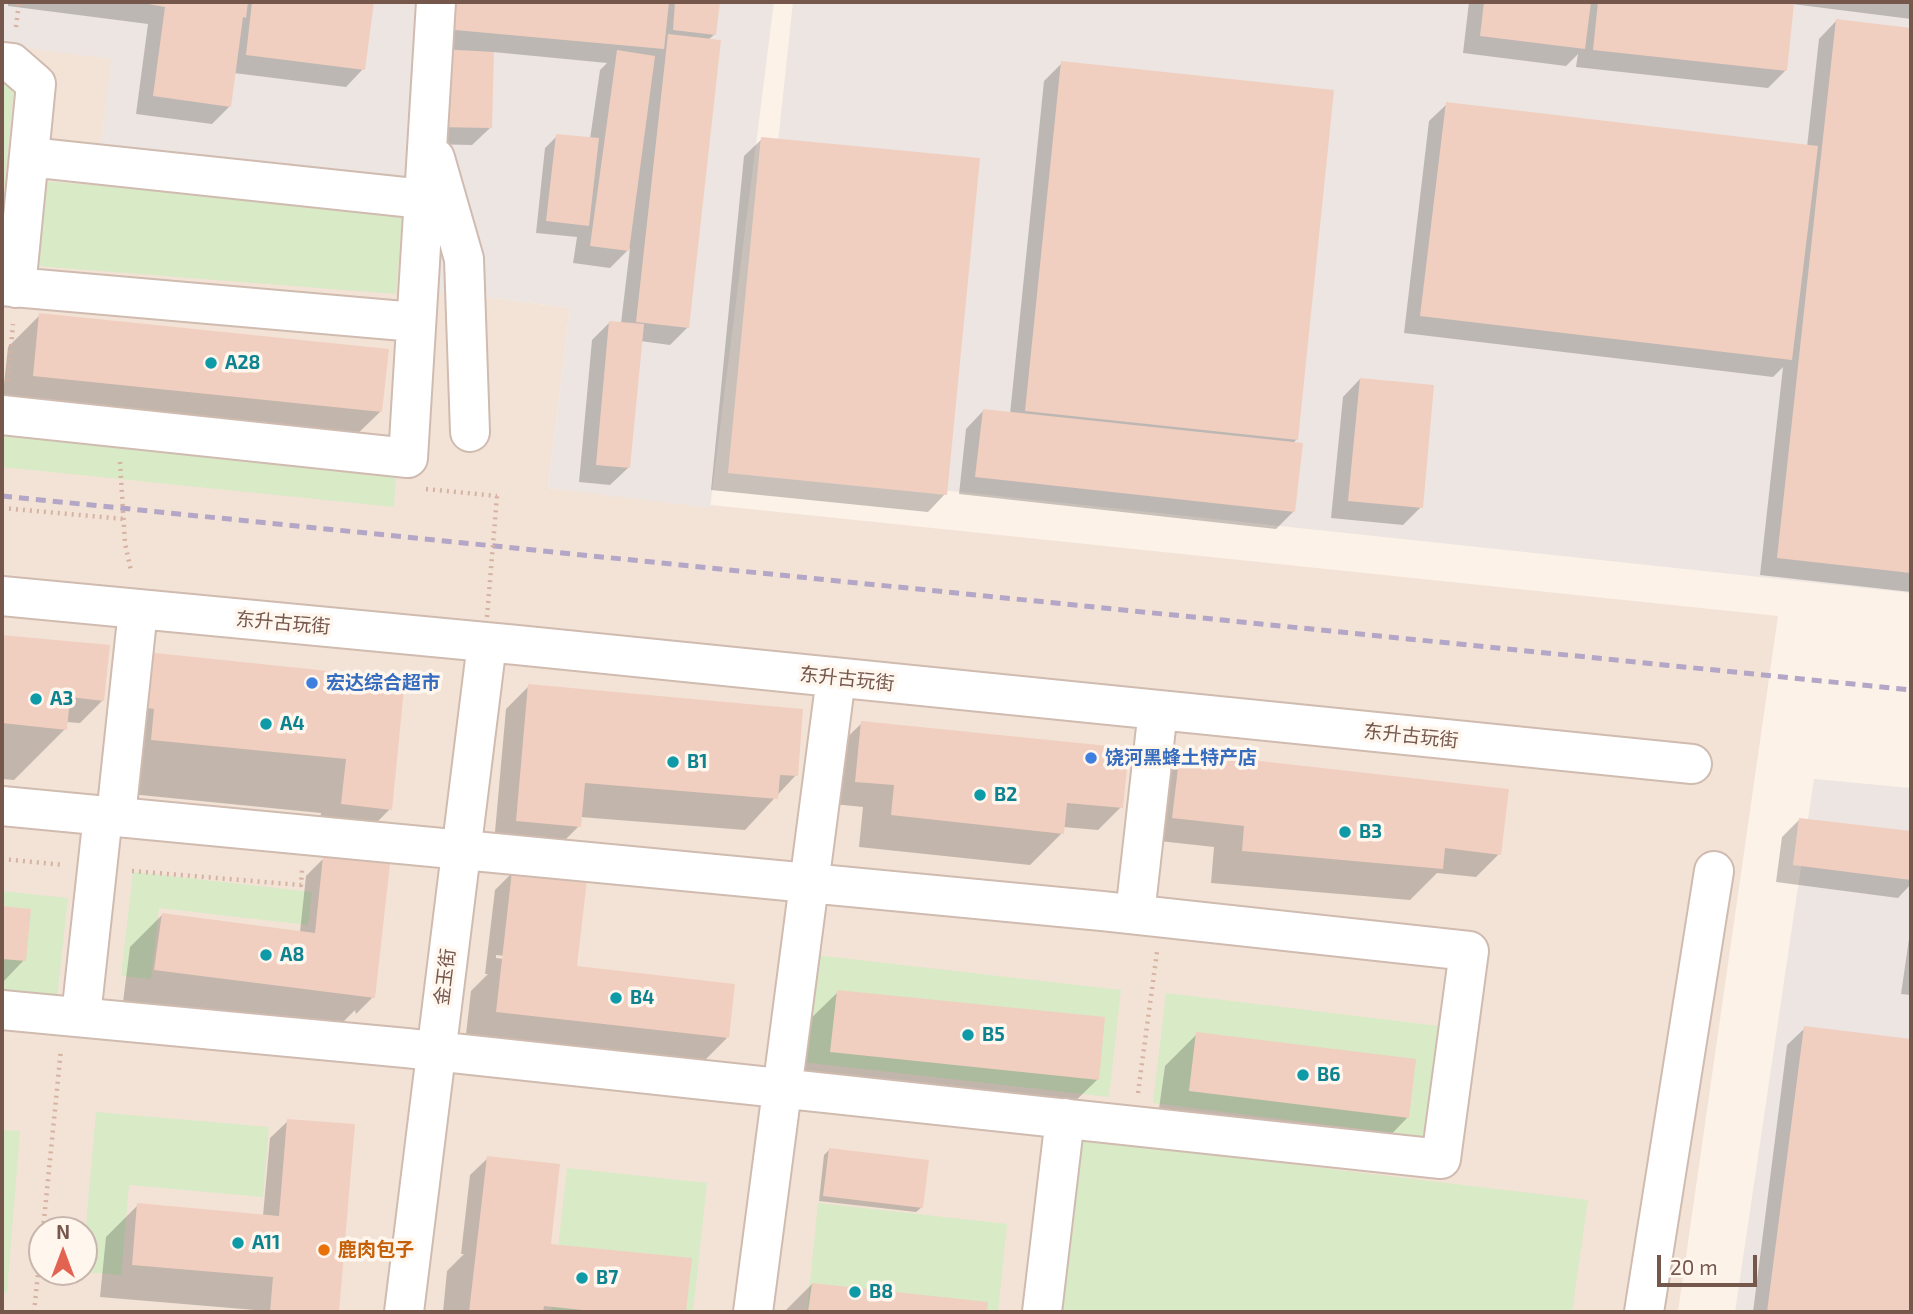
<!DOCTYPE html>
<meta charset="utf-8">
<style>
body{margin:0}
#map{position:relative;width:1913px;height:1314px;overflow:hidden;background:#fcf2e8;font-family:"Exo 2",sans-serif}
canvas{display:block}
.frame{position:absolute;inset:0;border:4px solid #75574c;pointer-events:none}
.north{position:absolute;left:28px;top:1216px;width:70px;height:70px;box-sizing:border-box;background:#fff6ee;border:2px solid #c8b6ad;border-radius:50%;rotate:0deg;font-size:19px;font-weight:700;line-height:28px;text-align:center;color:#75574c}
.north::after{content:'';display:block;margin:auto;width:24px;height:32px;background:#e26351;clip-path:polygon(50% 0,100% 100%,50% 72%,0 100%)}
.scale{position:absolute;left:1657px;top:1255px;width:100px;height:32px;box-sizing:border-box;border:4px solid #75574c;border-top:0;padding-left:9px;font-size:21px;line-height:24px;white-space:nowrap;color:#75574c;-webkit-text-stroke:5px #fff6ee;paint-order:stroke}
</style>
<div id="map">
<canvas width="1913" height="1314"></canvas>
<div class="frame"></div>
<div class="north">N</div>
<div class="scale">20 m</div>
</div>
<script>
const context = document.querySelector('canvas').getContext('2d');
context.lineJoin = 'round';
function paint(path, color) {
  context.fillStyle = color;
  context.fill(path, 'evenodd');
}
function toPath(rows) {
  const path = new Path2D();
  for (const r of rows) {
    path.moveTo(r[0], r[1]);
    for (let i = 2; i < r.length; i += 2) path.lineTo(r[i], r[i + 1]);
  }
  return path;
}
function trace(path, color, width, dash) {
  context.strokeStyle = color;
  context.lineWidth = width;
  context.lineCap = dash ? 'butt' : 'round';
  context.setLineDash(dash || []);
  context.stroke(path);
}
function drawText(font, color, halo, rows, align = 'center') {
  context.font = font + ' "Exo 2","Noto Sans SC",sans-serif';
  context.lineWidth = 7;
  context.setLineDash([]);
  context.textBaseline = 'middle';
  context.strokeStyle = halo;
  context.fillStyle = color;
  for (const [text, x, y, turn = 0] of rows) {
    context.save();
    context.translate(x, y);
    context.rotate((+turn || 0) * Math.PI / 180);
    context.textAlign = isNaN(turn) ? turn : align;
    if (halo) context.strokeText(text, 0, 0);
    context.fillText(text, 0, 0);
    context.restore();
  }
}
paint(toPath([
 [2,44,112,59,101,147,419,187,407,287,570,308,548,488,1778,616,1678,1312,2,1312],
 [42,1230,84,1230,84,1272,42,1272]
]), '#f3e3d6');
paint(toPath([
 [2,2,774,2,710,508,548,488,570,308,406,287,419,187,101,148,111,59,2,45],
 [793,2,1911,2,1911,593,743,469],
 [1814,779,1911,788,1911,1312,1735,1312]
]), '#ede5e1');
paint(toPath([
 [2,84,14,85,2,213],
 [42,181,403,209,396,294,36,266],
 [2,432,396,474,394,507,2,467],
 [133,872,312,892,308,925,159,908,151,979,121,976],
 [2,891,68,898,56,1006,2,1006],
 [815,955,1121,990,1109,1097,802,1062],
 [1166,993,1447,1027,1433,1138,1153,1103],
 [96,1112,269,1127,263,1197,129,1185,121,1275,84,1272,84,1247],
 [2,1130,20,1131,7,1293,2,1292],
 [1081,1139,1588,1200,1572,1312,1062,1312],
 [567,1168,707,1183,693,1312,551,1312],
 [818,1203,1007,1224,998,1312,807,1312]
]), '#d8eac6');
paint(toPath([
 [8,2,372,2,363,69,346,87,234,73,229,107,212,124,136,114,148,24,8,6],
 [430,2,718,2,715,34,708,40,688,327,670,345,640,341,628,468,610,485,579,482,592,340,610,322,621,323,630,248,610,268,573,263,577,237,536,233,545,148,557,136,590,139,600,70,607,63,493,52,490,128,472,145,420,144],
 [1469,2,1911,2,1911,19,1792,4,1786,70,1768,88,1576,67,1578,54,1566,66,1463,53],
 [1836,21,1911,29,1911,592,1760,575,1783,367,1773,377,1404,333,1429,121,1447,104,1807,147,1819,39],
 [1062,63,1297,439,1292,444,1294,511,1276,529,959,494,966,429,983,411,1010,414,1044,81],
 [762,139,945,494,928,512,711,490,744,156],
 [40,315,381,411,348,443,2,403,8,347],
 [1360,379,1421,507,1403,525,1331,518,1343,397],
 [2,637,108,647,103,700,80,723,66,722,65,729,14,780,2,779],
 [123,677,403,681,390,809,367,832,319,827,321,813,100,791,105,740,118,726],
 [529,686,796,775,745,830,580,817,579,826,556,849,494,843,506,709],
 [862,723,1121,807,1098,830,1063,827,1062,833,1030,865,859,847,863,807,833,804,838,746],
 [1180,754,1499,854,1476,877,1437,873,1410,900,1211,883,1214,847,1150,840,1157,777],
 [1800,819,1911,833,1911,884,1898,898,1776,882,1782,837],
 [324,858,373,997,356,1014,355,1010,337,1028,123,1002,130,947,162,915,300,932,306,876],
 [512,873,575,967,727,1038,695,1070,465,1043,471,991,488,974,485,974,495,890],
 [496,955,562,962,562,966,496,958],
 [2,908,29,911,24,960,2,983],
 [1911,925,1911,995,1901,994],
 [838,992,1098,1079,1065,1111,799,1083,805,1024],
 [1805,1028,1911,1041,1911,1312,1753,1312,1787,1045],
 [1197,1034,1408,1117,1376,1150,1157,1123,1165,1066],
 [288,1121,339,1285,337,1312,255,1312,255,1310,100,1297,106,1237,138,1205,263,1216,270,1138],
 [829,1150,922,1207,916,1212,819,1201,824,1155],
 [488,1158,549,1245,690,1259,685,1312,443,1312,447,1271,464,1254,461,1254,470,1175],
 [812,1284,986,1303,985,1312,784,1312]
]), '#0003');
paint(toPath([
 [138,2,248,2,246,18,243,17,231,107,153,96,165,7],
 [252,2,374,2,365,70,246,55],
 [446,2,669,2,664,49,444,29],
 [675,2,720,2,716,35,673,30],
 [1484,2,1591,2,1585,49,1480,36],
 [1598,2,1774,2,1794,4,1787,71,1593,50],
 [1836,19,1911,28,1911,573,1777,558],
 [668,34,721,40,689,328,636,322],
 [439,49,494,52,492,128,437,127],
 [617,50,655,56,629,251,590,246],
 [1061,61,1334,90,1298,440,1025,411],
 [1446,102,1818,146,1792,360,1420,316],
 [556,134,599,138,589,226,546,221],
 [761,137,980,158,947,495,728,473],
 [39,313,389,349,382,412,33,376],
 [609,321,644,324,630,468,596,465],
 [1360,378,1434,385,1423,508,1348,501],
 [983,409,1303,443,1295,512,975,477],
 [2,635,110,645,104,701,70,697,67,730,2,723],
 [146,652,405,679,392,810,341,804,346,759,151,740,154,709,140,707],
 [528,684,803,709,798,776,780,775,778,799,585,783,581,827,516,821],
 [861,721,1129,748,1123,808,1067,803,1064,834,891,815,894,785,855,782],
 [1180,752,1509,789,1501,855,1445,848,1443,869,1242,851,1244,826,1172,818],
 [1799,818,1911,831,1911,880,1793,865],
 [323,856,390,864,375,998,154,970,162,913,315,933],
 [512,871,587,880,577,966,735,984,729,1038,496,1012],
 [2,906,31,909,26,961,2,959],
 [837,990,1105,1017,1099,1080,830,1052],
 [1804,1026,1911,1039,1911,1312,1767,1312],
 [1196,1032,1416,1059,1409,1118,1189,1091],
 [287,1119,355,1124,339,1312,270,1312,273,1277,132,1265,137,1203,279,1216],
 [829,1148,929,1160,923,1208,823,1196],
 [487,1156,560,1164,551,1244,692,1258,686,1312,602,1312,544,1306,543,1312,469,1312],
 [812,1283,988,1302,987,1312,808,1312]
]), '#f1cfc0');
const minor = toPath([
 [2,62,12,63,36,84,16,288],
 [29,157,423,199],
 [435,158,464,259,470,432],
 [2,286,415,322],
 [2,415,408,458,436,2],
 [2,596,517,645,1692,764],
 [2,806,1102,911,1469,951,1441,1159,406,1048,2,1010],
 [116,816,138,610],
 [1135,914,1158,710],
 [81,1016,103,815],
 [404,1312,487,643],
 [753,1312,836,678],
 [1042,1312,1065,1118],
 [1644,1312,1714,871]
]);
trace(minor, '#d0bbb0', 42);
trace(toPath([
 [16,27,19,2],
 [8,381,13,324],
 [120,462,125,543,131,571],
 [426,489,497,496],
 [2,508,124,519],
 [2,859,64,865],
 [132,871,301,885,302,870],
 [1138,1093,1157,952],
 [43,1230,61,1049],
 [34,1312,42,1236]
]), '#d6b2a3', 4.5, [2, 5]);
trace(minor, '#fff', 38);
trace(toPath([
 [2,496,1911,690]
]), '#b4a6c6', 5, [10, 7]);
trace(toPath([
 [487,617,497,496]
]), '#d6b2a3', 4.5, [2, 5]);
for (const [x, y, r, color] of [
 [211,363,7,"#0f9aa8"],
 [312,683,7,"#3f7fe0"],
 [36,699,7,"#0f9aa8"],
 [266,724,7,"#0f9aa8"],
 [1091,758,7,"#3f7fe0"],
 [673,762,7,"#0f9aa8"],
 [980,795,7,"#0f9aa8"],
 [1345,832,7,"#0f9aa8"],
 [266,955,7,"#0f9aa8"],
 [616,998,7,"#0f9aa8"],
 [968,1035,7,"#0f9aa8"],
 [1303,1075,7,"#0f9aa8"],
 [238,1243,7,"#0f9aa8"],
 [324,1250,7,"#e8710a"],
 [582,1278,7,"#0f9aa8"],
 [855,1292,7,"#0f9aa8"]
]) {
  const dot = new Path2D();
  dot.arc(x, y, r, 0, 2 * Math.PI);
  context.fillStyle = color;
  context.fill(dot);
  trace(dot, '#fff6ee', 2.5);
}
drawText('bold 19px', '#0d838f', '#fff6ee', [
 ["A28",225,363],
 ["A3",50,699],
 ["A4",280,724],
 ["B1",687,762],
 ["B2",994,795],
 ["B3",1359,832],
 ["A8",280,955],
 ["B4",630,998],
 ["B5",982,1035],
 ["B6",1317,1075],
 ["A11",252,1243],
 ["B7",596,1278],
 ["B8",869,1292]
], 'left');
drawText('19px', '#75574c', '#fff6ee', [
 ["东升古玩街",283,623,5],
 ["东升古玩街",847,679,6],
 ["东升古玩街",1411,736,6],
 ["金玉街",445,977,-83]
]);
drawText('bold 19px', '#366cbe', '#fff6ee', [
 ["宏达综合超市",326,683],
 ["饶河黑蜂土特产店",1105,758]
], 'left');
drawText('bold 19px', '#c56008', '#fff6ee', [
 ["鹿肉包子",338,1250]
], 'left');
</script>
